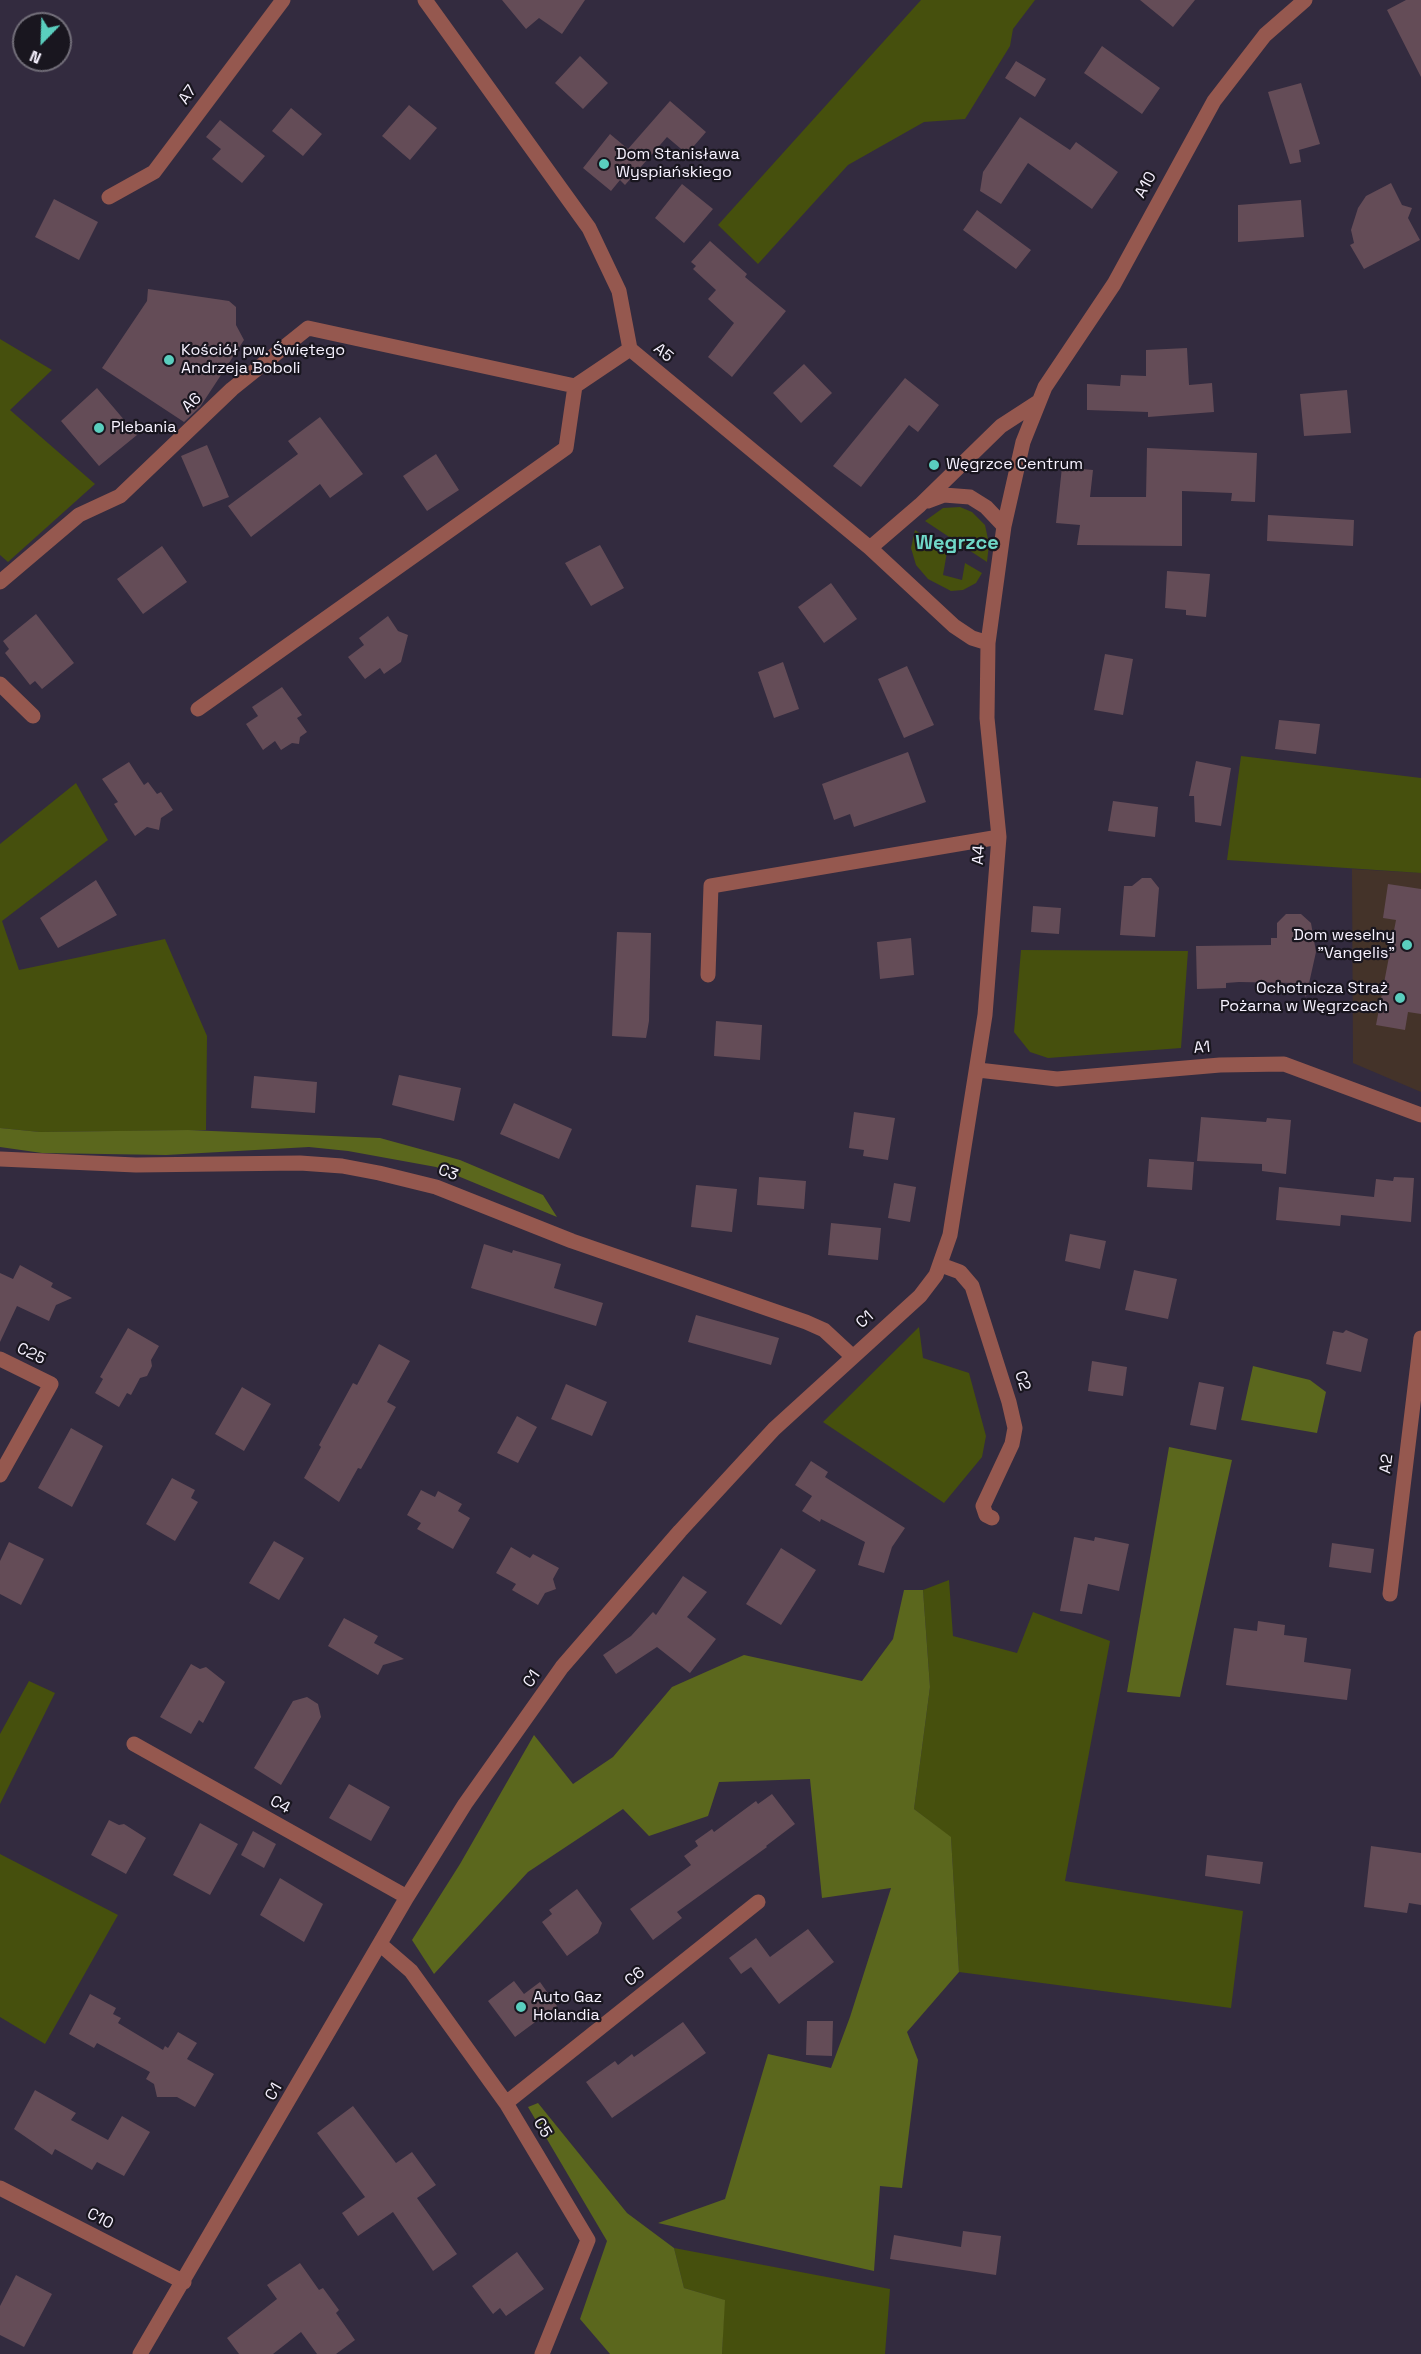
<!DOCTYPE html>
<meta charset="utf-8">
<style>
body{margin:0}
#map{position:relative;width:1421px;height:2354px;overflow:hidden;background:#332b3f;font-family:"Space Grotesk",sans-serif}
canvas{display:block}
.north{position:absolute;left:12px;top:12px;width:60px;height:60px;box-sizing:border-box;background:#19161f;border:2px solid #726e79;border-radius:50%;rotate:203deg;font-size:16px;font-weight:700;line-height:24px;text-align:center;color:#f7f2ff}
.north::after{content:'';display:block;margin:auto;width:21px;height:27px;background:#5acebe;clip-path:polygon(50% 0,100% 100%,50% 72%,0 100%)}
</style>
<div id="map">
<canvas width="1421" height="2354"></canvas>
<div class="north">N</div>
</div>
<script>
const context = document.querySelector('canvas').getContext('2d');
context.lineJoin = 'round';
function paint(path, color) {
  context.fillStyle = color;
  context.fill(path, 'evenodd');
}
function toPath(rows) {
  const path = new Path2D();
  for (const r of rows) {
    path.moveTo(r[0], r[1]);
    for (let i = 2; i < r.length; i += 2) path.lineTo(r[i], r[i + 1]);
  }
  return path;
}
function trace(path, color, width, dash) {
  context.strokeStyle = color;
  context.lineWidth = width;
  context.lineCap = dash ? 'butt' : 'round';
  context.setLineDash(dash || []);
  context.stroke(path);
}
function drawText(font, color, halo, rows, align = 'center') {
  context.font = font + ' "Space Grotesk",sans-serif';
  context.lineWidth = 4.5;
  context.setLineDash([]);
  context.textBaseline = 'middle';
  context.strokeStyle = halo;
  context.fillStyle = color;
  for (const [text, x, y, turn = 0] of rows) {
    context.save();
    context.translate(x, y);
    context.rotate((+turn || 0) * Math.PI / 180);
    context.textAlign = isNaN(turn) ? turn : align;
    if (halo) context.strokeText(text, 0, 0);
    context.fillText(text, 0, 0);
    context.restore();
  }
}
paint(toPath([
 [1352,869,1421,873,1421,1092,1353,1063]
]), '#443329');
paint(toPath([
 [921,0,1035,0,1013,29,1010,46,965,119,924,122,848,165,758,264,718,225],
 [0,339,52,370,10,410,95,484,8,562,0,555],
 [960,507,972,512,985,525,989,544,987,562,925,521,943,508],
 [915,530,947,552,943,575,962,580,965,563,982,573,976,583,963,590,951,591,928,579,916,565,911,548],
 [1241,756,1421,778,1421,873,1227,860],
 [76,783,108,840,2,921,19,970,165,939,207,1036,206,1130,40,1132,0,1128,0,844],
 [1021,950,1188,951,1181,1048,1048,1058,1030,1052,1014,1032],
 [919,1327,923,1358,969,1373,986,1436,982,1457,944,1503,823,1422],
 [949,1580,953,1636,1017,1653,1033,1612,1110,1641,1065,1881,1243,1911,1231,2008,959,1972,951,1838,914,1809,930,1687,923,1590],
 [29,1681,55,1693,0,1804,0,1734],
 [0,1854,118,1915,45,2044,0,2017],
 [674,2248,890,2289,885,2354,722,2354,724,2300,684,2288]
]), '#46500d');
paint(toPath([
 [0,1128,40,1132,188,1130,380,1138,460,1160,543,1195,557,1217,436,1167,348,1151,309,1147,166,1155,42,1153,0,1147],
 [1253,1366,1310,1380,1326,1392,1317,1433,1241,1420],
 [1169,1447,1232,1460,1180,1697,1127,1692],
 [904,1590,923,1590,930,1687,914,1809,951,1837,959,1972,907,2032,918,2060,902,2188,880,2186,874,2271,658,2223,725,2199,768,2054,831,2068,850,2017,891,1888,822,1898,810,1779,719,1782,708,1816,649,1836,623,1809,528,1872,434,1974,412,1940,460,1864,534,1735,573,1784,613,1757,672,1687,744,1655,862,1681,893,1639],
 [538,2103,627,2213,674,2248,684,2288,725,2300,722,2354,610,2354,580,2319,607,2241,528,2107]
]), '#5b671d');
paint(toPath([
 [502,0,585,0,562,34,539,18,526,29],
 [1140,0,1195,0,1173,27],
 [1406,0,1421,0,1421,77,1387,10],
 [1102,46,1160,88,1142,114,1084,73],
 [580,56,608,83,583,109,555,83],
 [1016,61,1046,79,1035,97,1005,78],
 [1301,83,1320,144,1299,150,1301,162,1290,164,1268,92],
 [670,101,706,132,687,154,667,137,625,185,620,180,611,191,583,168,610,134,628,149],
 [409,105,437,128,410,160,382,136],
 [291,108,322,134,303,156,272,131],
 [1020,117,1070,150,1076,142,1118,172,1092,209,1028,163,1001,204,980,191,983,172],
 [220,120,265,156,242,183,212,159,221,149,206,137],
 [1391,183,1402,205,1412,208,1408,218,1420,240,1364,269,1350,245,1354,243,1351,230,1358,208,1366,196],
 [682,184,713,209,684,243,655,218],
 [54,199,98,222,79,260,35,237],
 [1301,200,1304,237,1238,242,1238,205],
 [977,210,1031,250,1016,269,963,230],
 [710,241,747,274,745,277,786,311,732,377,708,357,734,323,708,299,716,290,693,269,696,266,691,262],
 [148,289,229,301,236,307,236,325,244,340,200,407,184,422,102,368,147,301],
 [1187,348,1189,385,1212,383,1214,412,1148,417,1148,412,1087,410,1087,384,1120,386,1121,375,1146,376,1146,350],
 [804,364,832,393,801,423,773,393],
 [905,378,939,405,918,432,909,425,861,487,833,466],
 [97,388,137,435,99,466,61,421],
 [1347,390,1351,433,1304,436,1300,394],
 [320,417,363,474,330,498,320,484,251,537,228,506,298,454,288,441],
 [207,445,229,497,203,507,181,456],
 [1147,448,1257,453,1255,502,1231,501,1232,493,1182,491,1182,546,1077,545,1080,525,1056,523,1062,467,1093,470,1090,497,1146,497],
 [436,454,459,490,427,511,403,476],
 [1268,515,1354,520,1353,546,1267,541],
 [600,545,624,588,591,606,565,563],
 [162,546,187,582,143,614,117,579],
 [1167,571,1210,574,1206,617,1186,615,1186,610,1165,608],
 [831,583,857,619,824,643,798,607],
 [36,614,74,663,42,689,35,681,30,685,5,653,9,649,3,641],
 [388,616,398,631,408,635,401,662,384,674,380,668,365,679,348,657,364,645,359,638],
 [1105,654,1133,659,1123,715,1094,710],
 [783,662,799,709,774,718,758,672],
 [907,666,934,725,904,738,878,679],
 [282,687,302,715,297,718,307,732,300,737,299,744,292,743,281,750,275,741,263,750,246,724,258,716,252,707],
 [1279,720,1320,724,1316,754,1275,749],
 [908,752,926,802,854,827,850,814,834,820,822,784],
 [1196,761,1231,768,1221,826,1195,822,1194,796,1189,796],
 [129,762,144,785,148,782,157,794,161,792,173,810,161,818,159,830,147,827,135,836,114,804,118,802,102,779],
 [1113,801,1158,807,1155,837,1108,831],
 [1142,878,1151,878,1159,888,1155,937,1120,935,1124,886,1132,886],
 [96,880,117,915,58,948,40,918],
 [1388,884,1421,889,1421,1014,1408,1012,1405,1030,1376,1025,1396,920,1383,918],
 [1033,906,1061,908,1059,934,1031,932],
 [1286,914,1301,914,1311,923,1316,952,1306,997,1294,983,1239,982,1226,983,1226,988,1197,989,1196,946,1271,945,1271,938,1277,938,1277,923],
 [617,932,651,933,649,1021,646,1038,612,1036],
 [911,938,914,975,880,979,877,942],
 [716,1021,762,1025,760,1060,714,1056],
 [399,1075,461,1088,454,1121,392,1105],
 [254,1076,317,1082,315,1113,251,1108],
 [514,1103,572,1129,559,1159,500,1134],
 [854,1112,895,1118,888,1160,863,1156,864,1150,849,1148],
 [1201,1117,1266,1122,1267,1118,1291,1120,1286,1174,1262,1171,1262,1164,1197,1161],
 [1149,1159,1194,1162,1192,1190,1147,1187],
 [759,1177,806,1181,804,1209,757,1205],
 [1394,1177,1414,1178,1411,1222,1341,1215,1340,1226,1276,1220,1279,1187,1374,1197,1376,1179,1393,1181],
 [894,1183,916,1187,910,1222,888,1218],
 [696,1185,737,1189,732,1232,691,1227],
 [831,1223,881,1228,878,1260,828,1255],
 [1070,1234,1106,1241,1100,1269,1065,1261],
 [484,1244,512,1253,513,1250,561,1264,554,1288,603,1303,596,1326,471,1288],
 [20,1265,53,1283,51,1287,72,1298,56,1305,49,1321,17,1306,0,1342,0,1273,13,1279],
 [1134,1270,1177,1279,1168,1319,1125,1310],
 [696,1315,779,1338,771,1365,688,1342],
 [128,1328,159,1346,151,1360,152,1366,147,1376,140,1378,131,1395,127,1393,119,1407,95,1393,103,1379,100,1377],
 [1346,1330,1368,1339,1361,1372,1326,1364,1333,1331,1343,1333],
 [379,1344,410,1361,387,1402,396,1407,361,1469,358,1468,339,1502,304,1478,321,1447,319,1445,353,1383,357,1385],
 [1092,1361,1127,1367,1123,1396,1088,1391],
 [1199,1382,1224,1387,1216,1430,1190,1425],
 [566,1384,607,1402,592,1436,551,1419],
 [242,1387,271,1404,244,1451,215,1434],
 [517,1416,537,1427,518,1463,497,1453],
 [71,1428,103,1446,72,1507,38,1488],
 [811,1461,828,1472,825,1477,905,1528,892,1547,884,1573,858,1565,865,1542,821,1519,820,1522,802,1511,812,1496,795,1485],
 [172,1478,195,1490,191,1498,198,1502,175,1541,146,1524],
 [421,1490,435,1497,438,1491,462,1504,458,1511,470,1518,453,1549,417,1529,421,1523,407,1515],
 [1074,1537,1094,1541,1095,1537,1129,1544,1119,1591,1088,1584,1082,1614,1060,1611],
 [274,1541,304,1558,279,1600,249,1583],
 [9,1542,44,1559,21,1605,0,1594,0,1561],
 [1332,1543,1374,1549,1371,1573,1329,1567],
 [511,1547,530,1558,533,1554,559,1568,553,1579,556,1589,545,1593,538,1605,512,1590,516,1584,496,1573],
 [781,1548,816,1570,781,1625,746,1604],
 [683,1576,707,1592,687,1617,716,1639,690,1673,657,1647,616,1674,603,1655,631,1636,653,1612,656,1615],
 [344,1618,378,1636,374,1643,404,1659,383,1665,378,1675,328,1646],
 [1258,1621,1285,1625,1284,1635,1307,1638,1304,1662,1351,1669,1347,1700,1226,1685,1234,1628,1257,1631],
 [191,1664,200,1669,206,1667,225,1682,203,1723,199,1720,191,1734,160,1717],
 [307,1697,318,1704,321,1717,281,1785,254,1768,293,1701],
 [349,1784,390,1807,371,1841,329,1818],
 [772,1794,795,1824,766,1846,767,1847,677,1912,682,1918,653,1940,630,1909,691,1865,684,1856,698,1846,695,1841,712,1829,714,1832,756,1801,758,1804],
 [109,1820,119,1825,124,1824,146,1838,126,1874,91,1855],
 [200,1823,238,1844,210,1895,173,1875],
 [253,1831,276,1844,264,1868,241,1855],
 [1371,1846,1421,1853,1421,1905,1409,1903,1407,1913,1364,1907],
 [1207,1855,1263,1862,1260,1884,1205,1876],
 [280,1878,323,1904,304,1942,260,1915],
 [577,1889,602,1923,598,1933,567,1956,542,1922,552,1914,549,1910],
 [808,1929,834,1962,779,2004,751,1967,741,1974,729,1958,756,1938,770,1957],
 [514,1981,524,1994,540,1982,557,2006,515,2037,488,2001],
 [90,1994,116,2008,113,2014,121,2018,118,2023,163,2050,165,2046,168,2048,178,2032,197,2043,187,2059,214,2074,195,2107,177,2097,157,2097,154,2084,146,2079,150,2072,97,2043,94,2048,69,2034],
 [807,2021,833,2021,832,2056,806,2055],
 [683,2022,706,2053,612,2118,586,2082,615,2061,618,2065,632,2054,634,2057],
 [35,2090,76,2113,71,2120,108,2140,122,2116,150,2132,124,2176,97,2162,92,2170,55,2149,52,2155,14,2129],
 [353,2106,396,2163,412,2152,436,2185,417,2198,457,2254,433,2271,393,2212,358,2236,342,2213,365,2197,317,2133],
 [963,2231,1001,2236,996,2275,890,2259,894,2235,961,2247],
 [517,2252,544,2289,506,2316,500,2308,493,2314,472,2286],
 [300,2263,319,2290,323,2288,339,2310,336,2313,355,2340,336,2354,317,2354,301,2332,273,2354,239,2354,227,2338,277,2299,267,2285],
 [16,2275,52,2294,24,2347,0,2335,0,2306]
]), '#644c57');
trace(toPath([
 [425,0,589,228,619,291,630,349,870,548,954,626,972,638,988,643],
 [109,197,154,172,283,0],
 [928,501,944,495,970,497,986,507,1004,526],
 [870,548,920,505,1001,426,1038,402],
 [0,582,79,515,120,496,232,389,308,328,575,386],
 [0,684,33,716],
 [198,709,566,448,575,386,630,349],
 [708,975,711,886,999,837],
 [978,1070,1057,1079,1220,1065,1284,1064,1421,1115],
 [0,1159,136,1165,300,1163,342,1166,379,1173,436,1187,572,1241,806,1322,824,1330,852,1356],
 [941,1265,960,1272,972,1286,1009,1402,1015,1428,1012,1444,983,1506,986,1515,992,1518],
 [0,1359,51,1384,0,1475],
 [1390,1594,1421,1338],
 [134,1744,407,1897],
 [381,1945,411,1971,506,2103,588,2240,542,2354],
 [506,2103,758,1902],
 [0,2188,184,2282],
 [140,2354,407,1897,465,1804,562,1667,680,1531,774,1429,920,1296,936,1275,950,1235,985,1015,999,837,987,718,988,643,1004,526,1023,442,1045,387,1114,284,1214,101,1265,35,1305,0]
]), '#95584f', 15);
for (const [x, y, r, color] of [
 [604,164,6,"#5acebe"],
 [169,360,6,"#5acebe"],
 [99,428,6,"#5acebe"],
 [934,465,6,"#5acebe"],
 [1407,945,6,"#5acebe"],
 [1400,998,6,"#5acebe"],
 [521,2007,6,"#5acebe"]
]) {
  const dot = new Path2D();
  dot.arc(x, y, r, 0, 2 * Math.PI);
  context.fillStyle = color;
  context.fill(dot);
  trace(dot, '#19161f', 2);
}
drawText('16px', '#f7f2ff', '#19161f', [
 ["A7",188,95,-54],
 ["A10",1146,185,-61],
 ["A5",663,353,40],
 ["A6",192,403,-43],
 ["A4",979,855,-86],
 ["A1",1202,1048,-5],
 ["C3",448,1173,19],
 ["C1",865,1320,-41],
 ["C25",31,1354,26],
 ["C2",1022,1381,73],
 ["A2",1387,1464,-83],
 ["C1",532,1679,-55],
 ["C4",280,1805,29],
 ["C6",635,1977,-39],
 ["C1",274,2092,-60],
 ["C5",542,2128,59],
 ["C10",100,2219,27]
]);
drawText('16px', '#f7f2ff', '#19161f', [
 ["Dom Stanisława",616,155],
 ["Wyspiańskiego",616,173],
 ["Kościół pw. Świętego",181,351],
 ["Andrzeja Boboli",181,369],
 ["Plebania",111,428],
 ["Węgrzce Centrum",946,465],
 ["Dom weselny",1395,936,"right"],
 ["\"Vangelis\"",1395,954,"right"],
 ["Ochotnicza Straż",1388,989,"right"],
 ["Pożarna w Węgrzcach",1388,1007,"right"],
 ["Auto Gaz",533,1998],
 ["Holandia",533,2016]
], 'left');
drawText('bold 20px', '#6fd7c7', '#19161f', [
 ["Węgrzce",957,544]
]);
</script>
